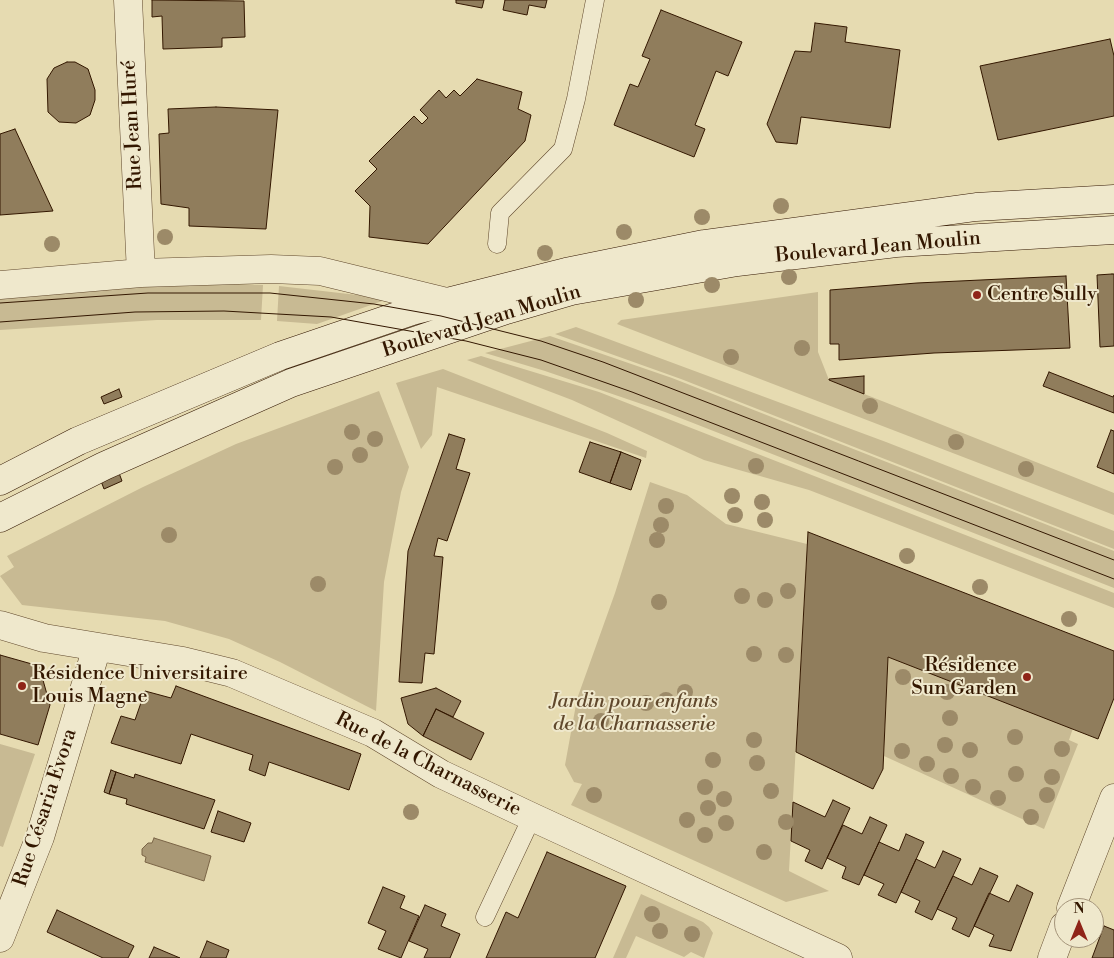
<!DOCTYPE html>
<meta charset="utf-8">
<style>
body{margin:0}
#map{position:relative;width:1114px;height:958px;overflow:hidden;background:#e6dbb1;font-family:"Libre Bodoni",serif}
canvas{display:block}
.north{position:absolute;left:1054px;top:898px;width:50px;height:50px;box-sizing:border-box;background:#efe8cc;border:1px solid #a4947a;border-radius:50%;rotate:0deg;font-size:14px;font-weight:700;line-height:20px;text-align:center;color:#331700}
.north::after{content:'';display:block;margin:auto;width:18px;height:22px;background:#8f2418;clip-path:polygon(50% 0,100% 100%,50% 72%,0 100%)}
</style>
<div id="map">
<canvas width="1114" height="958"></canvas>
<div class="north">N</div>
</div>
<script>
const context = document.querySelector('canvas').getContext('2d');
context.lineJoin = 'round';
function paint(path, color) {
  context.fillStyle = color;
  context.fill(path, 'evenodd');
}
function toPath(rows) {
  const path = new Path2D();
  for (const r of rows) {
    path.moveTo(r[0], r[1]);
    for (let i = 2; i < r.length; i += 2) path.lineTo(r[i], r[i + 1]);
  }
  return path;
}
function trace(path, color, width, dash) {
  context.strokeStyle = color;
  context.lineWidth = width;
  context.lineCap = dash ? 'butt' : 'round';
  context.setLineDash(dash || []);
  context.stroke(path);
}
function drawText(font, color, halo, rows, align = 'center') {
  context.font = font + ' "Libre Bodoni",serif';
  context.lineWidth = 4;
  context.setLineDash([]);
  context.textBaseline = 'middle';
  context.strokeStyle = halo;
  context.fillStyle = color;
  for (const [text, x, y, turn = 0] of rows) {
    context.save();
    context.translate(x, y);
    context.rotate((+turn || 0) * Math.PI / 180);
    context.textAlign = isNaN(turn) ? turn : align;
    if (halo) context.strokeText(text, 0, 0);
    context.fillText(text, 0, 0);
    context.restore();
  }
}
paint(toPath([
 [211,283,263,285,261,320,157,320,0,330,0,295,107,286],
 [279,286,366,296,388,299,317,324,277,321],
 [818,292,818,352,829,380,1114,493,1114,515,617,324,621,320],
 [576,327,886,442,1114,531,1114,549,681,379,555,334],
 [550,336,672,378,1114,551,1114,588,665,412,545,371,485,353],
 [481,356,599,392,1114,593,1114,608,809,490,704,460,572,400,467,360],
 [443,369,607,433,647,451,646,458,437,387,432,435,421,449,396,383],
 [379,391,409,467,401,492,384,582,376,711,280,662,229,639,165,621,22,605,0,576,14,567,7,556,143,487,236,444],
 [650,482,687,495,726,524,807,544,789,871,829,891,786,902,571,805,582,784,574,782,565,765,577,699,615,593],
 [888,657,1073,728,1069,740,1078,744,1044,829,884,756],
 [0,744,35,754,3,847,0,846],
 [641,894,703,922,709,927,713,933,704,958,691,952,684,957,636,936,626,958,613,958]
]), '#c8ba93');
const water = toPath([
 [154,838,211,856,204,881,145,862,146,857,142,855,142,849,148,843,152,843,154,838]
]);
paint(water, '#a99875');
trace(water, '#7a6446', 1);
const building = toPath([
 [152,0,244,1,245,37,222,38,222,47,163,49,162,16,152,17,152,0],
 [456,0,484,0,482,8,456,3,456,0],
 [505,0,547,0,545,8,529,5,527,15,503,10,505,0],
 [661,10,742,42,728,76,716,71,695,125,705,129,694,157,614,125,630,84,638,87,650,59,642,56,661,10],
 [815,23,847,27,845,42,900,50,890,128,801,117,797,144,776,142,767,124,795,51,811,52,815,23],
 [1110,39,1114,56,1114,116,998,140,980,66,1110,39],
 [67,62,75,62,88,69,95,90,95,100,90,115,76,123,59,122,48,112,47,79,54,68,67,62],
 [477,79,522,92,518,109,531,115,525,141,428,244,369,237,370,206,355,191,377,169,369,161,414,116,422,124,428,118,420,110,439,90,446,98,454,90,460,96,477,79],
 [216,107,278,110,266,229,189,226,189,208,161,204,159,134,169,133,168,109,216,107],
 [15,129,53,211,0,215,0,134,15,129],
 [1112,274,1114,274,1114,346,1100,347,1097,275,1112,274],
 [1066,276,1070,348,934,353,839,360,839,344,830,344,830,290,917,283,1066,276],
 [1049,372,1113,397,1114,395,1114,413,1043,386,1049,372],
 [864,376,864,394,829,380,829,379,864,376],
 [119,389,122,397,104,404,101,397,119,389],
 [1111,430,1114,431,1114,474,1097,467,1111,430],
 [449,434,465,439,456,469,470,473,447,541,438,538,434,556,443,557,434,654,425,653,422,683,399,682,408,551,449,434],
 [590,442,621,452,610,483,579,472,590,442],
 [621,452,641,460,631,490,610,483,621,452],
 [119,473,122,481,104,489,101,481,119,473],
 [808,532,1114,651,1114,698,1098,739,888,657,883,769,873,789,796,752,808,532],
 [0,655,39,666,50,705,38,745,0,734,0,655],
 [176,686,361,754,349,790,269,762,265,776,249,770,253,755,191,734,181,764,111,743,121,716,135,720,145,691,171,698,176,686],
 [436,688,461,701,453,717,436,709,423,736,408,724,401,698,436,688],
 [436,709,484,733,471,760,423,736,436,709],
 [111,770,116,772,109,794,104,792,111,770],
 [116,772,134,778,135,774,215,800,204,829,126,804,127,799,109,794,116,772],
 [833,800,850,808,822,869,805,861,810,850,791,841,793,802,825,817,833,800],
 [218,811,251,823,244,842,211,832,218,811],
 [870,817,887,825,859,885,842,878,846,867,827,858,843,825,862,834,870,817],
 [906,834,924,842,896,903,878,895,884,884,864,875,879,842,899,851,906,834],
 [943,851,961,859,932,920,915,912,920,901,901,892,916,859,935,868,943,851],
 [547,852,626,886,595,958,486,958,506,912,518,918,547,852],
 [980,868,998,876,969,937,952,929,957,918,937,909,953,876,972,885,980,868],
 [1017,885,1033,893,1011,951,989,946,994,935,974,926,989,893,1009,902,1017,885],
 [383,887,405,896,400,908,419,916,401,958,378,949,386,931,368,923,383,887],
 [425,905,446,914,441,926,460,934,450,958,424,958,428,949,409,941,425,905],
 [57,910,134,946,128,958,103,958,47,932,57,910],
 [1104,926,1114,930,1114,958,1092,958,1104,926],
 [207,941,229,950,226,958,200,958,207,941],
 [154,947,180,958,149,958,154,947]
]);
paint(building, '#907d5c');
trace(building, '#331700', 1);
const service = toPath([
 [497,244,500,213,563,149,576,99,595,0],
 [485,917,532,817]
]);
const minor = toPath([
 [128,0,141,273],
 [0,285,141,273,271,269,320,271,447,302],
 [0,625,44,638,183,661,232,673,373,733,441,774,532,817,838,958],
 [1071,908,1114,798],
 [0,938,40,837,97,647],
 [1052,958,1064,926]
]);
const secondary = toPath([
 [0,481,78,441,280,356,412,311,447,302,566,272,704,244,976,207,1114,199],
 [0,518,104,466,291,383,506,310,571,291,737,262,896,243,1114,230]
]);
trace(service, '#60482c', 19);
trace(minor, '#60482c', 29);
trace(secondary, '#331700', 29);
trace(service, '#efe8cc', 18);
trace(minor, '#efe8cc', 28);
trace(secondary, '#efe8cc', 28);
trace(toPath([
 [0,303,148,293,270,293,374,304,441,316,541,341,603,362,1114,560],
 [0,322,135,312,224,311,331,317,466,341,541,360,632,392,1114,579]
]), '#331700', 1);
context.fillStyle = '#9c8a68';
for (const [x, y] of [
 [781,206],
 [702,217],
 [624,232],
 [165,237],
 [52,244],
 [545,253],
 [789,277],
 [712,285],
 [636,300],
 [802,348],
 [731,357],
 [870,406],
 [352,432],
 [375,439],
 [956,442],
 [360,455],
 [756,466],
 [335,467],
 [1026,469],
 [732,496],
 [762,502],
 [666,506],
 [735,515],
 [765,520],
 [661,525],
 [169,535],
 [657,540],
 [907,556],
 [318,584],
 [980,587],
 [788,591],
 [742,596],
 [765,600],
 [659,602],
 [1069,619],
 [754,654],
 [786,655],
 [903,677],
 [685,692],
 [947,692],
 [666,700],
 [646,703],
 [950,718],
 [601,721],
 [1015,737],
 [754,740],
 [945,745],
 [1062,749],
 [970,750],
 [902,751],
 [713,760],
 [757,763],
 [927,764],
 [1016,774],
 [951,776],
 [1052,777],
 [705,787],
 [973,787],
 [771,791],
 [594,795],
 [1047,795],
 [998,798],
 [724,799],
 [708,808],
 [411,812],
 [1031,817],
 [687,820],
 [786,822],
 [726,823],
 [705,835],
 [764,852],
 [652,914],
 [660,931],
 [692,934]
]) {
  context.beginPath();
  context.arc(x, y, 8, 0, 2 * Math.PI);
  context.fill();
}
for (const [x, y, r, color] of [
 [977,295,5,"#8f2418"],
 [1027,677,5,"#8f2418"],
 [22,686,5,"#8f2418"]
]) {
  const dot = new Path2D();
  dot.arc(x, y, r, 0, 2 * Math.PI);
  context.fillStyle = color;
  context.fill(dot);
  trace(dot, '#efe8cc', 2);
}
drawText('20px', '#331700', '#efe8cc', [
 ["Rue Jean Huré",133,125,-93],
 ["Boulevard Jean Moulin",878,248,-5],
 ["Boulevard Jean Moulin",482,322,-17],
 ["Rue de la Charnasserie",428,765,27],
 ["Rue Césaria Evora",46,808,-72]
]);
drawText('20px', '#331700', '#efe8cc', [
 ["Centre Sully",987,295],
 ["Résidence",1017,666,"right"],
 ["Sun Garden",1017,689,"right"],
 ["Résidence Universitaire",32,674],
 ["Louis Magne",32,697]
], 'left');
drawText('italic 20px', '#60482c', '#efe8cc', [
 ["Jardin pour enfants",634,702],
 ["de la Charnasserie",634,725]
]);
</script>
